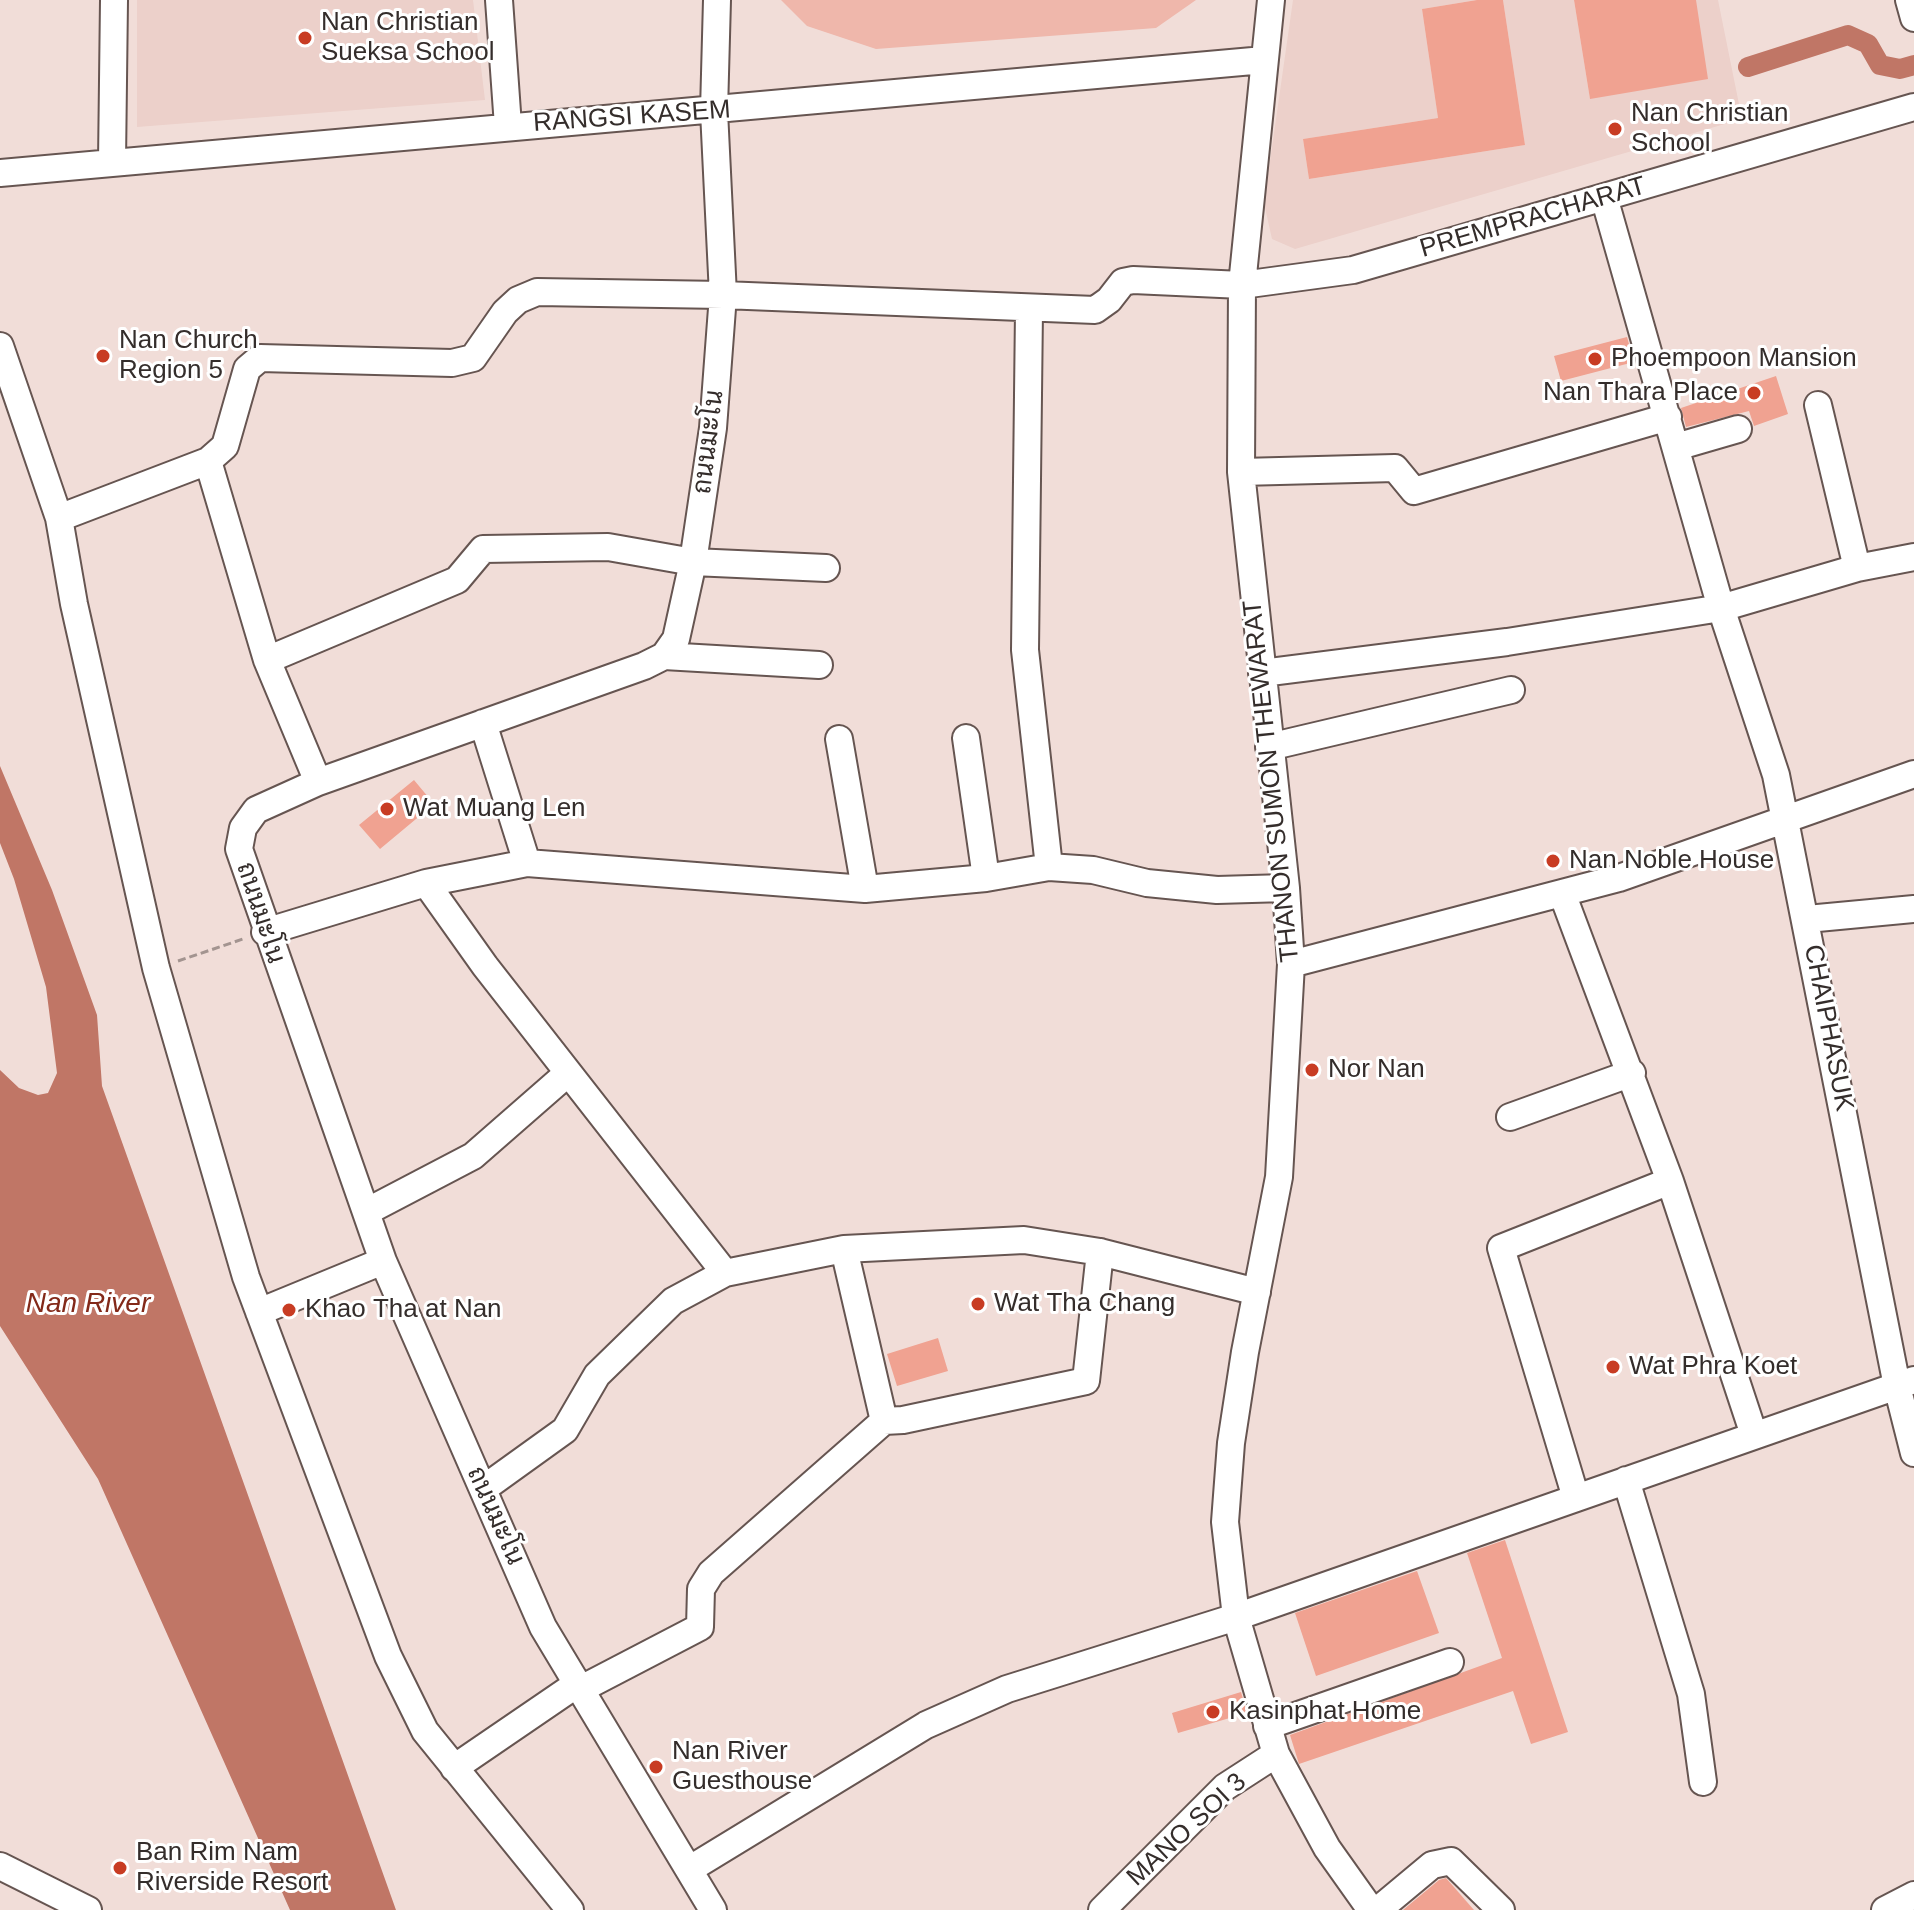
<!DOCTYPE html>
<meta charset="utf-8">
<style>
body{margin:0}
canvas{display:block;background:#f1ddd8}
</style>
<canvas width="1914" height="1910"></canvas>
<script>
const context = document.querySelector('canvas').getContext('2d');
context.lineJoin = 'round';
function paint(path, color) {
  context.fillStyle = color;
  context.fill(path, 'evenodd');
}
function toPath(rows) {
  const path = new Path2D();
  for (const r of rows) {
    path.moveTo(r[0], r[1]);
    for (let i = 2; i < r.length; i += 2) path.lineTo(r[i], r[i + 1]);
  }
  return path;
}
function trace(path, color, width, dash) {
  context.strokeStyle = color;
  context.lineWidth = width;
  context.lineCap = dash ? 'butt' : 'round';
  context.setLineDash(dash || []);
  context.stroke(path);
}
function drawText(font, color, halo, rows, align = 'center') {
  context.font = font + ' Helvetica,Sarabun,sans-serif';
  context.lineWidth = 6;
  context.setLineDash([]);
  context.textBaseline = 'middle';
  context.strokeStyle = halo;
  context.fillStyle = color;
  for (const [text, x, y, turn = 0] of rows) {
    context.save();
    context.translate(x, y);
    context.rotate((+turn || 0) * Math.PI / 180);
    context.textAlign = isNaN(turn) ? turn : align;
    if (halo) context.strokeText(text, 0, 0);
    context.fillText(text, 0, 0);
    context.restore();
  }
}
paint(toPath([
 [137,0,473,0,485,100,137,127],
 [1293,0,1477,0,1422,9,1438,118,1303,139,1309,179,1525,145,1503,0,1574,0,1590,99,1696,0,1718,0,1742,119,1295,249,1272,239,1264,203]
]), '#ecd0ca');
paint(toPath([
 [781,0,1196,0,1156,28,876,49,807,26]
]), '#efb7ab');
paint(toPath([
 [0,766,52,890,97,1015,102,1086,396,1910,290,1910,98,1479,0,1326,0,1070,19,1088,38,1095,48,1093,57,1073,46,987,14,879,0,843]
]), '#c07666');
trace(toPath([
 [1748,67,1848,35,1868,44,1880,65,1900,69,1914,65]
]), '#c07666', 20);
paint(toPath([
 [1477,0,1503,0,1525,145,1309,179,1303,139,1438,118,1422,9],
 [1574,0,1696,0,1708,79,1590,99],
 [1627,337,1634,362,1561,381,1554,356],
 [1776,376,1788,414,1754,426,1749,411,1686,427,1681,408],
 [414,780,434,804,380,849,359,825],
 [938,1338,948,1371,897,1386,887,1354],
 [1505,1540,1568,1732,1531,1744,1513,1691,1299,1764,1290,1735,1502,1658,1467,1553],
 [1417,1571,1439,1633,1316,1676,1295,1613],
 [1241,1692,1247,1713,1178,1733,1172,1713],
 [1446,1878,1474,1910,1403,1910,1439,1880]
]), '#f0a291');
const minor = toPath([
 [499,0,508,126],
 [1271,0,1242,285,1241,472,1286,888,1291,964,1279,1177,1245,1352,1231,1443,1225,1522,1236,1617,1276,1754,1327,1848,1371,1910],
 [1909,0,1914,18],
 [112,162,114,0],
 [0,173,1264,60],
 [1604,197,1721,608,1776,775,1897,1386,1914,1453],
 [1029,310,1025,650,1049,867],
 [0,346,59,518,74,604,156,968,246,1277,388,1656,425,1731,570,1910],
 [1818,405,1857,568],
 [1676,447,1738,429],
 [208,461,267,660,318,782],
 [1241,472,1395,468,1414,491,1668,417],
 [59,518,208,461,225,446,247,369,260,358,452,363,473,358,505,312,518,300,537,292,723,295,1095,310,1109,300,1123,282,1133,280,1242,285,1353,270,1914,107],
 [664,656,819,665],
 [267,660,457,580,483,549,608,547,693,562,826,568],
 [1262,673,1507,642,1721,608,1857,568,1914,557],
 [483,723,527,863],
 [966,738,986,878],
 [839,739,865,889],
 [1269,747,1511,690],
 [426,883,485,966,725,1273],
 [1562,893,1670,1181,1754,1435],
 [1807,919,1914,909],
 [265,932,426,883,527,863,865,889,986,878,1049,867,1093,870,1147,883,1217,890,1286,888],
 [1291,964,1619,878,1914,774],
 [1510,1117,1632,1073],
 [366,1212,473,1156,568,1073],
 [844,1249,884,1421],
 [259,1312,383,1261],
 [1626,1480,1691,1694,1703,1782],
 [483,1489,565,1430,597,1375,673,1301,725,1273,844,1249,1024,1240,1100,1252,1257,1292],
 [1576,1498,1501,1248,1670,1181],
 [581,1689,700,1627,701,1589,711,1573,884,1421,903,1420,1086,1381,1100,1252],
 [1267,1726,1450,1662],
 [454,1768,577,1684],
 [0,1866,88,1910],
 [690,1869,926,1725,1007,1689,1236,1617,1914,1380],
 [713,1910,543,1627,383,1261,239,849,243,828,256,810,318,782,644,666,664,656,676,639,693,562,713,428,723,295,714,111,717,0],
 [1102,1910,1225,1787,1276,1754],
 [1378,1910,1432,1865,1451,1861,1501,1910],
 [1885,1910,1914,1895]
]);
trace(minor, '#665551', 30);
trace(toPath([
 [178,961,243,939]
]), '#a39490', 3, [8, 4]);
trace(minor, '#fff', 26);
for (const [x, y, r, color] of [
 [305,38,8,"#c83c23"],
 [1615,129,8,"#c83c23"],
 [103,356,8,"#c83c23"],
 [1595,359,8,"#c83c23"],
 [1754,393,8,"#c83c23"],
 [387,809,8,"#c83c23"],
 [1553,861,8,"#c83c23"],
 [1312,1070,8,"#c83c23"],
 [978,1304,8,"#c83c23"],
 [289,1310,8,"#c83c23"],
 [1613,1367,8,"#c83c23"],
 [1213,1712,8,"#c83c23"],
 [656,1767,8,"#c83c23"],
 [120,1868,8,"#c83c23"]
]) {
  const dot = new Path2D();
  dot.arc(x, y, r, 0, 2 * Math.PI);
  context.fillStyle = color;
  context.fill(dot);
  trace(dot, '#fff', 3);
}
drawText('26px', '#342d2b', '#fff', [
 ["Nan Christian",321,23],
 ["Sueksa School",321,53],
 ["Nan Christian",1631,114],
 ["School",1631,144],
 ["Nan Church",119,341],
 ["Region 5",119,371],
 ["Phoempoon Mansion",1611,359],
 ["Nan Thara Place",1738,393,"right"],
 ["Wat Muang Len",403,809],
 ["Nan Noble House",1569,861],
 ["Nor Nan",1328,1070],
 ["Wat Tha Chang",994,1304],
 ["Khao Tha at Nan",305,1310],
 ["Wat Phra Koet",1629,1367],
 ["Kasinphat Home",1229,1712],
 ["Nan River",672,1752],
 ["Guesthouse",672,1782],
 ["Ban Rim Nam",136,1853],
 ["Riverside Resort",136,1883]
], 'left');
drawText('26px', '#342d2b', '#fff', [
 ["RANGSI KASEM",632,117,-4],
 ["PREMPRACHARAT",1533,218,-16],
 ["ถนนมะโน",709,442,-83],
 ["THANON SUMON THEWARAT",1272,781,-96],
 ["ถนนมะโน",260,913,72],
 ["CHAIPHASUK",1828,1028,79],
 ["ถนนมะโน",495,1516,66],
 ["MANO SOI 3",1187,1830,-43]
]);
drawText('italic 28px', '#832919', '#fff', [
 ["Nan River",88,1304]
]);
</script>
